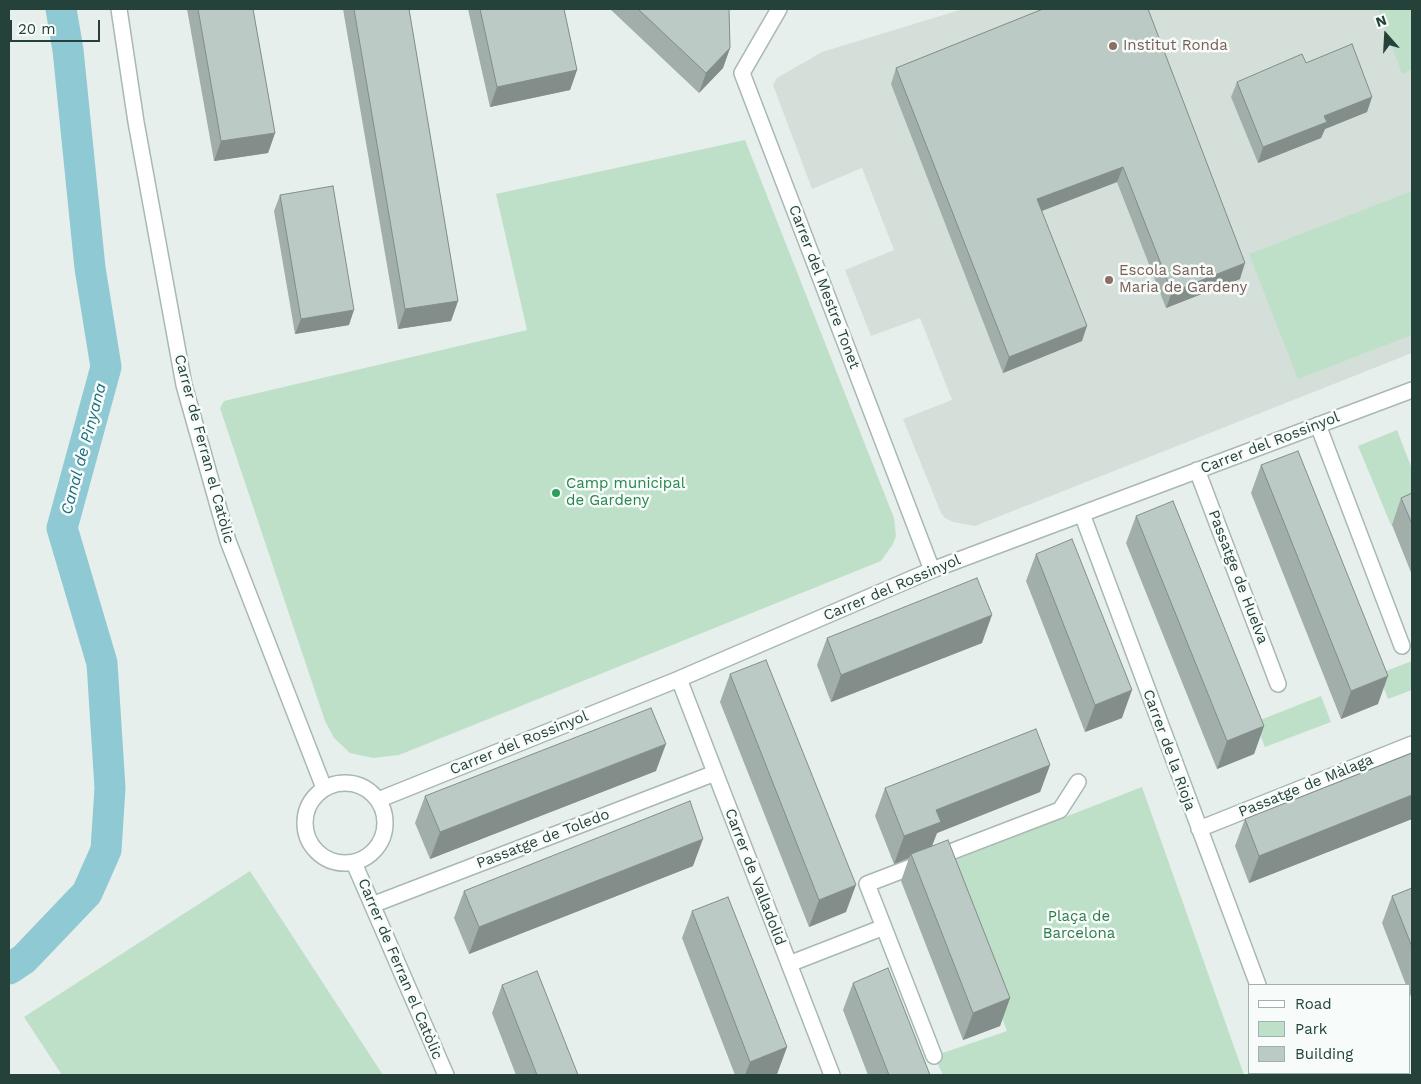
<!DOCTYPE html>
<meta charset="utf-8">
<style>
body{margin:0}
#map{position:relative;width:1421px;height:1084px;overflow:hidden;background:#e6efeb;font-family:"Work Sans",sans-serif}
canvas{display:block}
.frame{position:absolute;inset:0;border:10px solid #24423a;pointer-events:none}
.legend{position:absolute;left:1248px;top:984px;width:162px;height:90px;box-sizing:border-box;background:#f7fbf9;border:1px solid #a3b1ad;margin:0;padding:6px 9px;list-style:none;font-size:15px;color:#24423a}
.legend li{display:flex;align-items:center;gap:10px;height:25px}
.legend b{width:25px;border:1px solid #a3b1ad}
.north{position:absolute;left:1361px;top:10px;width:50px;height:50px;-webkit-text-stroke:4px #f7fbf9;paint-order:stroke;rotate:341deg;font-size:14px;font-weight:700;line-height:20px;text-align:center;color:#24423a}
.north::after{content:'';display:block;margin:auto;width:18px;height:22px;background:#24423a;clip-path:polygon(50% 0,100% 100%,50% 72%,0 100%)}
.scale{position:absolute;left:10px;top:20px;width:90px;height:22px;box-sizing:border-box;border:2px solid #24423a;border-top:0;padding-left:6px;font-size:15px;line-height:18px;white-space:nowrap;color:#24423a;-webkit-text-stroke:4px #f7fbf9;paint-order:stroke}
</style>
<div id="map">
<canvas width="1421" height="1084"></canvas>
<div class="frame"></div>
<ul class="legend">
<li><b style="height:6px;background:#fff"></b>Road</li>
<li><b style="height:14px;background:#bfe0c8"></b>Park</li>
<li><b style="height:14px;background:#bbcac4"></b>Building</li>
</ul>
<div class="north">N</div>
<div class="scale">20 m</div>
</div>
<script>
const context = document.querySelector('canvas').getContext('2d');
context.lineJoin = 'round';
function paint(path, color) {
  context.fillStyle = color;
  context.fill(path, 'evenodd');
}
function toPath(rows) {
  const path = new Path2D();
  for (const r of rows) {
    if (r.length === 3) {
      path.moveTo(r[0] + r[2], r[1]);
      path.arc(r[0], r[1], r[2], 0, 2 * Math.PI);
      continue;
    }
    path.moveTo(r[0], r[1]);
    for (let i = 2; i < r.length; i += 2) path.lineTo(r[i], r[i + 1]);
  }
  return path;
}
function trace(path, color, width, dash) {
  context.strokeStyle = color;
  context.lineWidth = width;
  context.lineCap = dash ? 'butt' : 'round';
  context.setLineDash(dash || []);
  context.stroke(path);
}
function drawText(font, color, halo, rows, align = 'center') {
  context.font = font + ' "Work Sans",sans-serif';
  context.lineWidth = 5;
  context.setLineDash([]);
  context.textBaseline = 'middle';
  context.strokeStyle = halo;
  context.fillStyle = color;
  for (const [text, x, y, turn = 0] of rows) {
    context.save();
    context.translate(x, y);
    context.rotate((+turn || 0) * Math.PI / 180);
    context.textAlign = isNaN(turn) ? turn : align;
    if (halo) context.strokeText(text, 0, 0);
    context.fillText(text, 0, 0);
    context.restore();
  }
}
paint(toPath([
 [963,9,1412,9,1412,353,975,526,953,522,945,518,941,513,903,419,952,400,920,318,871,336,845,270,894,250,862,168,812,189,773,85,777,78,822,52]
]), '#d4dfda');
paint(toPath([
 [1378,9,1412,9,1412,70,1402,74],
 [745,140,894,518,896,536,893,544,881,561,399,755,373,758,350,753,334,738,325,721,220,408,224,401,527,330,496,194],
 [1412,191,1412,335,1298,379,1249,254],
 [1397,430,1412,469,1412,516,1391,525,1358,446],
 [1412,661,1412,690,1388,699,1378,674],
 [1321,696,1331,722,1265,747,1255,722],
 [1142,787,1244,1075,943,1075,934,1056,1007,1031,942,865],
 [250,871,383,1075,62,1075,24,1017]
]), '#bfe0c8');
trace(toPath([
 [9,969,24,959,87,893,106,850,110,788,102,663,62,528,106,367,90,268,68,50,61,9]
]), '#8ec9d4', 31);
const service = toPath([
 [1318,425,1402,646]
]);
const minor = toPath([
 [119,9,136,122,184,385,228,541,324,788],
 [779,9,742,73,932,570],
 [1197,470,1278,684],
 [1082,514,1258,985],
 [679,679,832,1075],
 [345,823,40],
 [378,800,679,679,932,570,1412,390],
 [1199,829,1412,744],
 [354,863,446,1075],
 [372,905,715,773],
 [789,964,884,927],
 [934,1056,867,884,1060,810,1078,782],
 [1291,1073,1292,1075]
]);
trace(service, '#a8b8b2', 18);
trace(minor, '#a8b8b2', 18);
trace(service, '#fff', 15);
trace(minor, '#fff', 15);
paint(toPath([
 [187,9,253,9,275,133,268,153,214,161],
 [343,9,409,9,458,301,451,321,398,329],
 [468,9,564,9,577,70,570,90,490,107],
 [610,9,729,9,730,48,723,68,699,93],
 [1043,9,1240,279,1166,308,1117,182,1042,211,1082,341,1003,373,891,84,896,68],
 [1306,63,1372,97,1367,112,1325,129,1321,138,1258,163,1231,97,1237,82],
 [280,195,349,325,295,334,274,211],
 [1261,465,1378,704,1341,719,1251,493],
 [1412,493,1412,575,1392,525,1401,498],
 [1136,516,1264,726,1254,754,1217,769,1126,543],
 [1036,554,1122,718,1085,732,1026,581],
 [827,638,982,643,831,702,817,665],
 [730,674,846,912,809,927,720,702],
 [1412,753,1412,819,1249,883,1235,846,1245,819],
 [1050,765,1040,792,937,833,932,845,1010,998,1000,1026,963,1040,901,881,909,858,894,864,875,816,885,788],
 [656,771,430,859,415,823,425,796],
 [693,866,469,954,454,918,464,891],
 [1412,888,1412,1000,1410,994,1410,985,1406,985,1382,923,1392,896],
 [692,911,787,1047,777,1074,775,1075,735,1075,682,938],
 [853,983,930,1075,868,1075,843,1010],
 [502,985,578,1075,516,1075,492,1013]
]), '#a1aea9');
paint(toPath([
 [730,48,723,68,699,93,706,73],
 [577,70,570,90,490,107,497,87],
 [1372,97,1367,112,1325,129,1321,138,1258,163,1263,147,1324,116],
 [275,133,268,153,214,161,221,141],
 [1123,167,1117,182,1031,215,1037,199],
 [1245,263,1240,279,1166,308,1172,292],
 [458,301,451,321,398,329,405,309],
 [354,310,349,325,295,334,301,319],
 [1087,326,1082,341,1003,373,1009,357],
 [992,615,982,643,831,702,841,675],
 [1388,676,1378,704,1341,719,1351,691],
 [1132,690,1122,718,1085,732,1095,705],
 [1264,726,1254,754,1217,769,1227,741],
 [666,744,656,771,430,859,440,832],
 [1050,765,1040,792,937,833,931,849,911,854,909,858,894,864,904,836,936,810],
 [1412,795,1412,819,1249,883,1259,856],
 [703,839,693,866,469,954,479,927],
 [856,885,846,912,809,927,819,900],
 [1010,998,1000,1026,963,1040,973,1013],
 [787,1047,777,1074,775,1075,745,1075,750,1062]
]), '#838d89');
const building = toPath([
 [198,9,253,9,275,133,221,141,198,9],
 [354,9,409,9,458,301,405,309,354,9],
 [480,9,564,9,577,70,497,87,480,9],
 [638,9,729,9,730,48,706,73,638,9],
 [1043,9,1148,9,1245,263,1172,292,1123,167,1037,199,1087,326,1009,357,896,68,1043,9],
 [1352,44,1372,97,1324,116,1327,122,1263,147,1237,82,1302,54,1306,63,1352,44],
 [333,186,354,310,301,319,280,195,333,186],
 [1298,451,1388,676,1351,691,1261,465,1298,451],
 [1412,493,1412,524,1401,498,1412,493],
 [1173,501,1264,726,1227,741,1136,516,1173,501],
 [1072,539,1132,690,1095,705,1036,554,1072,539],
 [977,578,992,615,841,675,827,638,977,578],
 [766,660,856,885,819,900,730,674,766,660],
 [651,708,666,744,440,832,425,796,651,708],
 [1036,729,1050,765,936,810,941,822,904,836,885,788,1036,729],
 [1412,753,1412,795,1259,856,1245,819,1412,753],
 [690,801,703,839,479,927,464,891,690,801],
 [948,840,1010,998,973,1013,911,854,948,840],
 [1412,888,1412,947,1392,896,1412,888],
 [728,897,787,1047,750,1062,692,911,728,897],
 [888,968,930,1075,889,1075,853,983,888,968],
 [537,971,578,1075,537,1075,502,985,537,971]
]);
paint(building, '#bbcac4');
trace(building, '#838d89', 1);
for (const [x, y, r, color] of [
 [1113,46,5,"#8d6e63"],
 [1109,280,5,"#8d6e63"],
 [556,493,5,"#2e9e5b"]
]) {
  const dot = new Path2D();
  dot.arc(x, y, r, 0, 2 * Math.PI);
  context.fillStyle = color;
  context.fill(dot);
  trace(dot, '#f7fbf9', 2);
}
drawText('15px', '#785e54', '#f7fbf9', [
 ["Institut Ronda",1123,46],
 ["Escola Santa",1119,271],
 ["Maria de Gardeny",1119,288]
], 'left');
drawText('15px', '#24423a', '#f7fbf9', [
 ["Carrer del Mestre Tonet",824,287,69],
 ["Carrer del Rossinyol",1270,443,-21],
 ["Carrer de Ferran el Catòlic",204,449,75],
 ["Passatge de Huelva",1238,577,69],
 ["Carrer del Rossinyol",892,588,-23],
 ["Carrer del Rossinyol",519,743,-22],
 ["Carrer de la Rioja",1169,750,70],
 ["Passatge de Màlaga",1306,786,-22],
 ["Passatge de Toledo",543,839,-21],
 ["Carrer de Valladolid",755,877,69],
 ["Carrer de Ferran el Catòlic",400,969,67]
]);
drawText('15px', '#27864d', '#f7fbf9', [
 ["Camp municipal",566,484],
 ["de Gardeny",566,501]
], 'left');
drawText('15px', '#2d7a4b', '#f7fbf9', [
 ["Plaça de",1079,917],
 ["Barcelona",1079,934]
]);
drawText('italic 16px', '#1c6f80', '#f7fbf9', [
 ["Canal de Pinyana",84,449,-75]
]);
</script>
